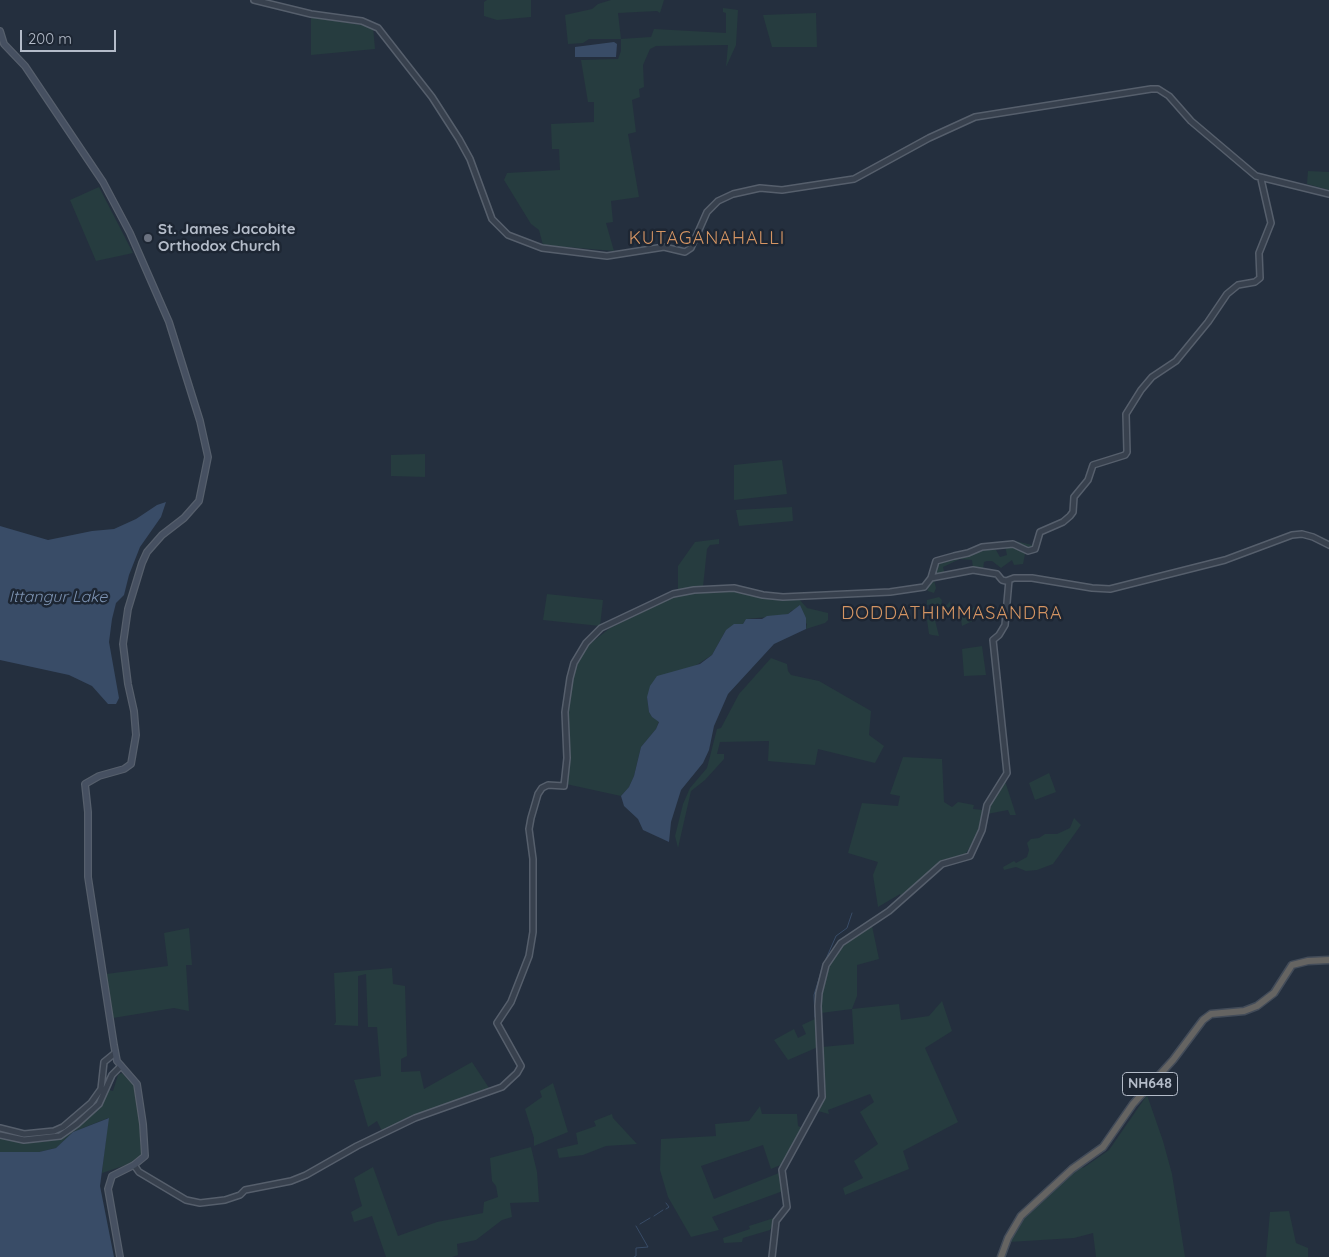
<!DOCTYPE html>
<style>
body{margin:0}
#map{position:relative;width:1329px;height:1257px;overflow:hidden;background:#242f3e;font-family:Quicksand,sans-serif}
canvas{display:block}
.scale{position:absolute;left:20px;top:30px;width:96px;height:22px;box-sizing:border-box;border:2px solid #b4bcc9;border-top:0;padding-left:6px;font-size:15px;line-height:18px;white-space:nowrap;color:#b4bcc9;-webkit-text-stroke:4px #1d2633;paint-order:stroke}
</style>
<div id="map">
<canvas width="1329" height="1257"></canvas>
<div class="scale">200 m</div>
</div>
<script>
const context = document.querySelector('canvas').getContext('2d');
context.lineJoin = 'round';
function paint(path, color) {
  context.fillStyle = color;
  context.fill(path, 'evenodd');
}
function toPath(rows) {
  const path = new Path2D();
  for (const r of rows) {
    path.moveTo(r[0], r[1]);
    for (let i = 2; i < r.length; i += 2) path.lineTo(r[i], r[i + 1]);
  }
  return path;
}
function trace(path, color, width, dash) {
  context.strokeStyle = color;
  context.lineWidth = width;
  context.lineCap = dash ? 'butt' : 'round';
  context.setLineDash(dash || []);
  context.stroke(path);
}
function drawText(font, color, halo, rows, align = 'center') {
  context.font = font + ' Quicksand,sans-serif';
  context.lineWidth = 5;
  context.setLineDash([]);
  context.textBaseline = 'middle';
  context.strokeStyle = halo;
  context.fillStyle = color;
  for (const [text, x, y, turn = 0] of rows) {
    context.save();
    context.translate(x, y);
    context.rotate((+turn || 0) * Math.PI / 180);
    context.textAlign = isNaN(turn) ? turn : align;
    if (halo) context.strokeText(text, 0, 0);
    context.fillText(text, 0, 0);
    context.restore();
  }
}
paint(toPath([
 [487,0,531,0,531,17,497,20,484,16,484,2],
 [611,0,664,0,660,13,657,11,618,13,621,39,651,37,654,29,726,33,726,13,723,12,723,8,738,10,736,45,726,67,728,45,656,46,650,49,643,65,644,87,639,89,640,97,632,100,636,132,628,134,639,197,611,201,613,222,606,223,614,251,543,245,539,230,531,224,504,180,507,173,560,170,559,149,552,149,551,124,594,122,594,102,588,102,581,60,618,59,621,51,621,39,589,39,583,43,568,44,565,15,592,9,598,4],
 [816,13,817,47,772,47,763,15],
 [311,17,373,27,375,49,311,55],
 [1308,171,1329,172,1329,190,1307,184],
 [99,187,133,253,96,261,70,200],
 [425,454,425,477,391,476,391,455],
 [782,460,787,494,734,500,734,465],
 [792,507,793,521,739,526,736,510],
 [719,539,719,544,710,545,707,549,703,587,678,590,678,566,695,542],
 [1015,541,1032,545,1032,548,1026,549,1023,564,1014,565,1012,560,1001,568,992,561,987,561,984,562,983,569,977,569,973,568,972,560,960,559,943,567,945,575,934,580,936,588,934,593,928,591,927,588,932,581,938,562,988,549,996,550,1000,557,1007,555,1005,546],
 [732,590,773,599,798,598,807,608,828,613,828,620,825,623,806,629,807,624,792,610,788,614,780,616,746,619,743,624,726,630,712,655,647,697,649,712,652,717,659,721,656,729,641,747,634,776,629,787,621,796,566,784,570,765,567,711,574,672,581,651,610,628,674,597,696,592],
 [547,594,603,600,600,626,543,620],
 [939,597,942,600,941,606,947,605,950,601,951,607,940,609,940,618,935,620,939,636,932,635,929,634,927,620,933,618,936,610,935,604,927,605,927,600],
 [978,606,983,616,962,626,960,612],
 [982,646,986,675,964,676,962,649],
 [771,658,787,664,788,671,791,675,819,681,871,711,869,735,884,746,875,763,818,749,815,765,768,761,769,741,720,742,717,754,724,754,724,759,705,780,691,791,678,848,675,836,683,804,690,788,707,768,717,729,721,728,739,694],
 [903,757,942,759,944,802,952,807,958,802,974,805,973,809,983,810,979,831,964,857,942,860,901,898,900,894,878,907,873,875,878,862,848,853,862,803,898,806,900,796,890,794],
 [1049,773,1056,792,1035,800,1029,783],
 [1005,781,1016,815,1010,815,1008,810,987,814,996,792],
 [1074,818,1081,825,1053,864,1037,870,1026,871,1016,867,1004,870,1003,867,1014,861,1016,863,1027,857,1029,850,1027,843,1031,839,1039,838,1045,834,1057,834,1070,828],
 [872,926,879,959,857,965,857,996,852,1009,899,1004,901,1020,929,1016,942,1001,952,1031,925,1048,958,1122,903,1151,909,1169,845,1195,843,1188,863,1178,854,1161,878,1144,860,1112,874,1102,870,1094,828,1110,829,1114,818,1111,823,1100,824,1089,822,1047,854,1044,852,1009,821,1013,820,1003,830,963,842,943],
 [189,928,192,965,186,965,189,1011,174,1008,113,1018,106,974,168,966,164,933],
 [392,968,393,984,405,986,407,1056,401,1059,401,1072,420,1071,424,1089,472,1062,491,1091,444,1104,382,1131,377,1121,368,1127,354,1080,381,1076,377,1027,368,1027,366,974,358,976,358,1026,334,1025,336,1022,334,973],
 [817,1018,818,1047,788,1060,774,1040,794,1029,798,1038,806,1034,802,1025],
 [122,1073,137,1089,143,1154,132,1163,102,1173,108,1118,73,1132,56,1148,39,1152,0,1152,0,1137,25,1142,44,1142,58,1138,80,1126,98,1107,109,1090,113,1091,118,1075],
 [553,1083,568,1132,534,1146,534,1138,525,1109,542,1097,540,1091],
 [1147,1095,1163,1141,1172,1174,1185,1257,1096,1257,1093,1233,1074,1238,1009,1242,1027,1214,1046,1196,1081,1166,1083,1168,1109,1150],
 [760,1106,762,1114,797,1114,798,1126,802,1128,783,1164,771,1169,763,1145,701,1166,714,1199,779,1173,783,1191,712,1217,719,1230,691,1237,668,1197,660,1170,661,1139,716,1136,715,1124,749,1121],
 [612,1114,613,1118,637,1144,606,1146,583,1155,559,1158,557,1149,578,1144,576,1133,596,1126,594,1121],
 [531,1147,537,1172,539,1202,510,1203,512,1217,502,1220,476,1240,457,1244,458,1255,452,1257,386,1257,372,1216,354,1222,351,1212,362,1206,354,1178,373,1167,398,1236,437,1222,483,1213,484,1202,498,1197,496,1186,492,1181,490,1158],
 [1289,1211,1296,1243,1308,1248,1308,1257,1266,1257,1270,1212],
 [777,1217,770,1230,743,1238,742,1242,724,1243,723,1238,750,1229,749,1226]
]), '#263c3f');
paint(toPath([
 [614,42,617,44,616,57,575,57,575,47],
 [166,502,161,517,140,547,129,575,124,595,116,603,112,619,109,642,119,698,116,704,108,704,92,686,69,675,0,660,0,526,48,540,92,531,114,529,136,519,157,505],
 [800,605,806,618,806,629,774,644,728,694,714,726,709,750,703,763,681,790,671,822,669,842,643,830,638,819,624,806,621,796,629,787,634,776,641,747,656,729,659,722,652,717,649,712,647,697,650,686,657,676,700,664,712,655,726,630,734,624,743,624,746,619,762,619,767,616,788,614],
 [109,1118,100,1186,114,1257,0,1257,0,1152,39,1152,56,1148,73,1132]
]), '#394c67');
trace(toPath([
 [826,959,836,936,847,928,852,913],
 [815,1017,814,995,822,969],
 [666,1209,669,1207,666,1203],
 [654,1216,663,1210],
 [640,1224,650,1218],
 [634,1257,636,1256,636,1248,648,1247,636,1226]
]), '#394c67', 1);
const tertiary = toPath([
 [254,0,311,14,362,21,378,28,432,97,459,139,470,159,492,219,508,235,542,248,607,256,664,247,685,252,691,248,707,212,718,201,733,194,760,188,782,190,854,179,929,138,975,117,1151,89,1158,89,1169,96,1191,121,1256,176,1329,194],
 [931,578,973,570,997,574,1002,580,1006,581,1014,578,1032,578,1092,588,1110,589,1225,560,1292,535,1302,534,1313,537,1329,545],
 [0,1128,24,1134,54,1131,63,1127,91,1103,101,1089,104,1062,115,1053],
 [0,1135,24,1140,60,1136,77,1124,99,1104,112,1075,121,1066],
 [134,1165,139,1172,186,1200,200,1203,225,1200,240,1195,245,1190,291,1181,306,1175,357,1146,415,1118,502,1087,517,1073,521,1066,497,1023,511,1002,529,956,533,932,533,859,529,829,531,818,538,794,542,788,548,785,564,786,567,758,565,712,570,678,574,663,586,643,601,628,673,594,694,590,734,588,763,595,783,597,890,592,924,587,931,578,936,561,954,556,968,553,982,547,1013,544,1028,551,1035,549,1040,532,1063,522,1070,516,1073,512,1074,497,1088,480,1093,465,1125,455,1127,452,1126,414,1141,390,1152,377,1176,361,1208,322,1227,294,1238,285,1255,282,1260,278,1259,253,1271,223,1261,179],
 [772,1257,776,1221,787,1207,782,1170,822,1097,818,1006,819,993,826,965,841,943,889,911,942,864,970,856,982,830,987,805,1007,773,993,640,999,635,1005,625,1009,580]
]);
const secondary = toPath([
 [0,31,4,44,25,66,103,182,130,233,169,322,200,421,208,457,199,501,184,518,162,535,147,552,142,563,128,609,123,644,128,684,134,711,136,735,131,764,124,769,99,776,85,784,88,812,88,877,114,1045,117,1061,137,1084,143,1124,145,1156,134,1165,112,1176,108,1189,120,1257]
]);
const trunk = toPath([
 [1001,1257,1008,1238,1021,1216,1072,1169,1103,1147,1133,1104,1173,1060,1203,1020,1211,1014,1244,1011,1257,1006,1274,993,1292,965,1308,961,1329,960]
]);
trace(tertiary, '#565f6c', 8);
trace(secondary, '#565f6c', 8);
trace(trunk, '#434c59', 9);
trace(tertiary, '#38414e', 5);
trace(secondary, '#465061', 5.5);
trace(trunk, '#656462', 6);
for (const [x, y, r, color] of [
 [148,238,5,"#6b7280"]
]) {
  const dot = new Path2D();
  dot.arc(x, y, r, 0, 2 * Math.PI);
  context.fillStyle = color;
  context.fill(dot);
  trace(dot, '#1d2633', 2);
}
for (const [x, y, w] of [
 [1150,1084,55]
]) {
  const box = new Path2D();
  box.roundRect(x - w / 2, y - 11.5, w, 23, 4);
  context.fillStyle = '#1d2633';
  context.fill(box);
  trace(box, '#b4bcc9', 1);
}
drawText('bold 14px', '#b4bcc9', null, [
 ["NH648",1150,1084]
]);
drawText('bold 15px', '#b4bcc9', '#1d2633', [
 ["St. James Jacobite",158,229],
 ["Orthodox Church",158,246]
], 'left');
drawText('italic 16px', '#7c92b1', '#1d2633', [
 ["Ittangur Lake",58,597]
]);
context.letterSpacing = '1px';
drawText('18px', '#d59563', '#1d2633', [
 ["KUTAGANAHALLI",707,239],
 ["DODDATHIMMASANDRA",952,614]
]);
context.letterSpacing = '0px';
</script>
